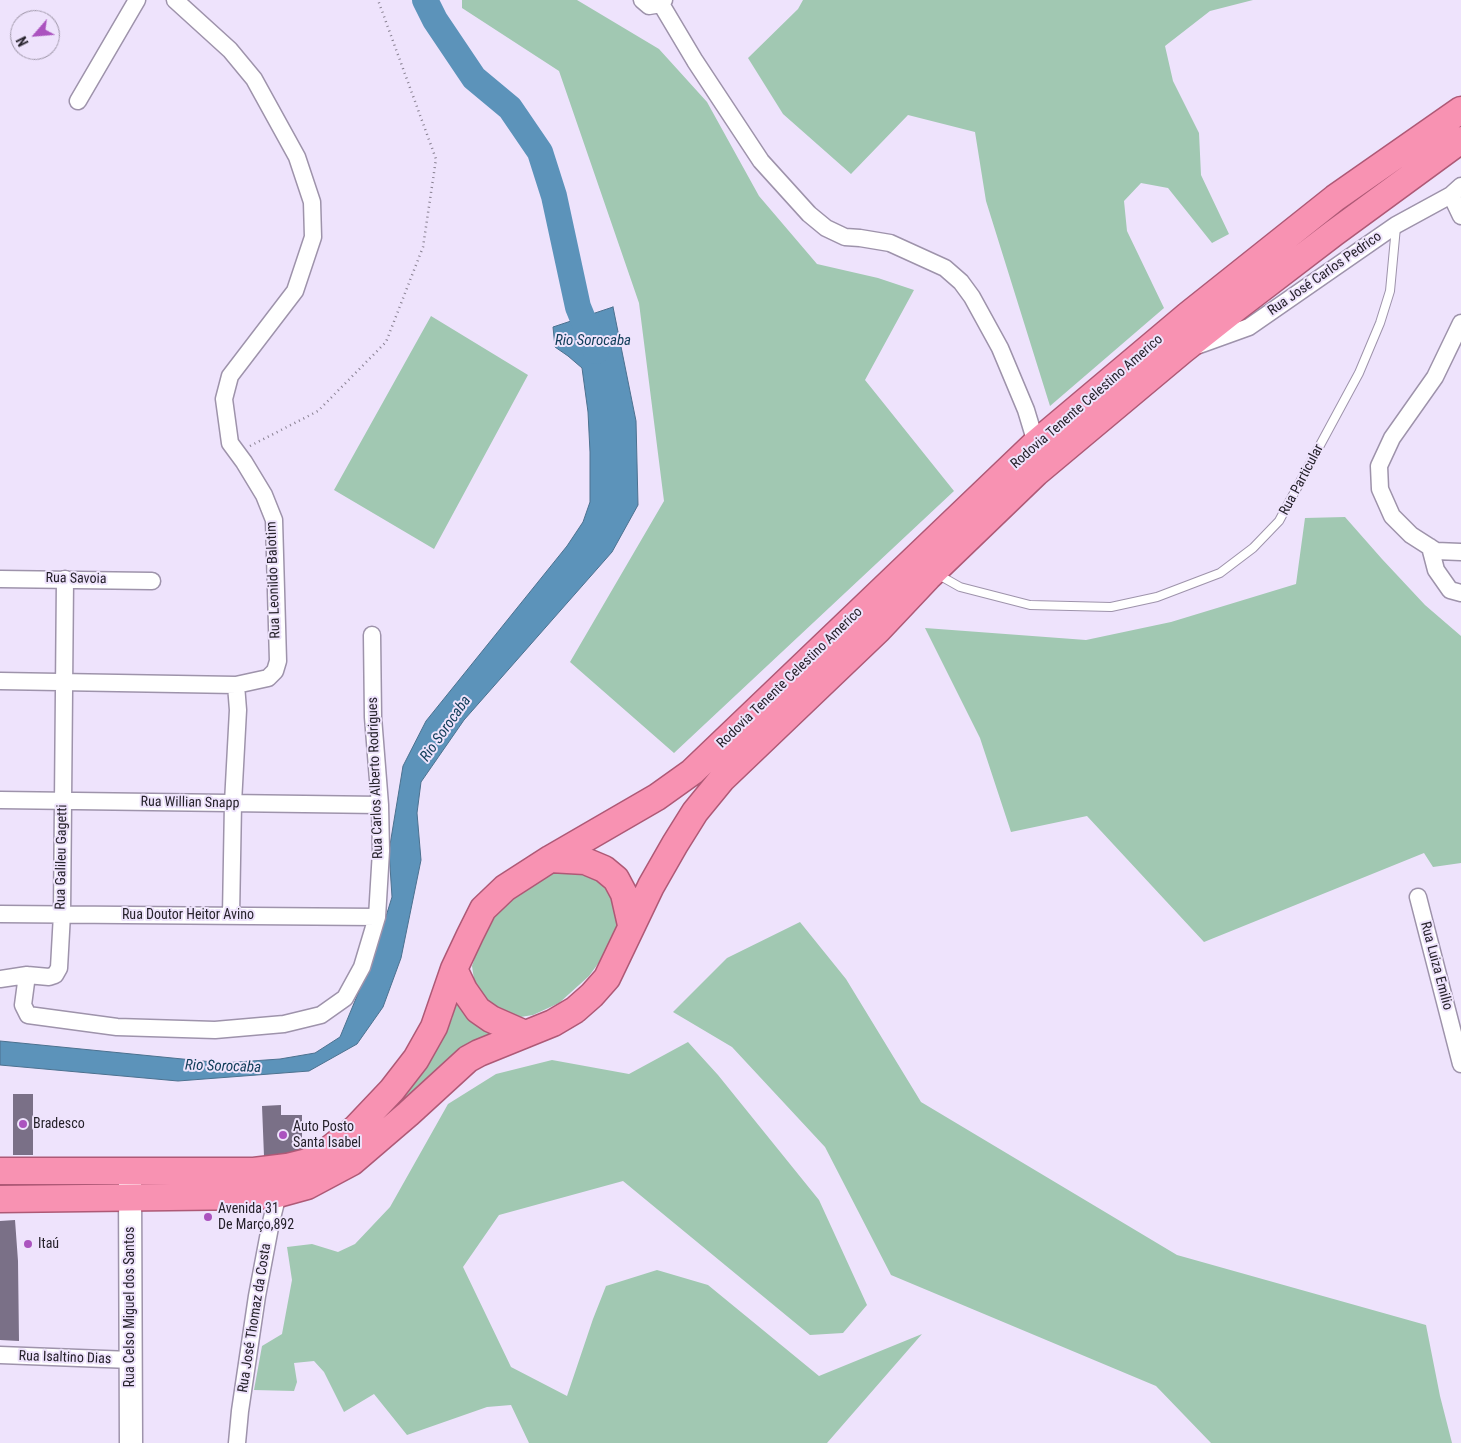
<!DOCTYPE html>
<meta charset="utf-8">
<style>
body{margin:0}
#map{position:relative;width:1461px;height:1443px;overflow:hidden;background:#eee3fc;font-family:"Roboto Condensed",sans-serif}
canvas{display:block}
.north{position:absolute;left:10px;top:10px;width:50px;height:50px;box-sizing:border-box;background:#eee3fc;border:1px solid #9e96a8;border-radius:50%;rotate:243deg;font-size:14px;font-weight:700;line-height:20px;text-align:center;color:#26222b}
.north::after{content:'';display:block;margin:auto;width:18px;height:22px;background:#ab53bf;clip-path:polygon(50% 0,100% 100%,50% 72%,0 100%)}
</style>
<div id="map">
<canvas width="1461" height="1443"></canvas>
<div class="north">N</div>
</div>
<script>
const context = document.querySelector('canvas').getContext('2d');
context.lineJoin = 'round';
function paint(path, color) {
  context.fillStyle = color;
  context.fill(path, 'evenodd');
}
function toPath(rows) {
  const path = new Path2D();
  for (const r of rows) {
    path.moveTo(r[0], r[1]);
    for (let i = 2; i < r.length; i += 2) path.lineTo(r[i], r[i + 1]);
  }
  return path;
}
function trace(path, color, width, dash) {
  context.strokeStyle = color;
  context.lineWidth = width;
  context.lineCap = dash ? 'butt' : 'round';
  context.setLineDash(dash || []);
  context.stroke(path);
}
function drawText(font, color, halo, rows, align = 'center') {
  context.font = font + ' "Roboto Condensed",sans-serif';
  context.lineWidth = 4;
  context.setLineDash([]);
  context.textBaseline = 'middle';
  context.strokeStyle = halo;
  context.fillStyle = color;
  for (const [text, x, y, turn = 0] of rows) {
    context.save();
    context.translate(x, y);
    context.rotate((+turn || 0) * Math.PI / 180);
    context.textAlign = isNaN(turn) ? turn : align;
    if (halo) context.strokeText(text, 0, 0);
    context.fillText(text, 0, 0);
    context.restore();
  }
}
paint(toPath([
 [462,0,577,0,659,49,707,102,759,196,817,264,878,278,914,290,865,380,954,491,674,753,570,662,664,501,639,303,559,71,462,8],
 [803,0,1253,0,1210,11,1165,46,1173,81,1199,133,1201,175,1229,234,1212,243,1168,188,1141,183,1124,201,1127,231,1164,308,1050,406,986,201,975,132,908,115,851,174,783,114,748,58,798,9],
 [431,316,528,375,434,549,334,490],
 [1345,517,1382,559,1425,605,1461,636,1461,863,1433,867,1424,853,1204,942,1087,816,1011,832,980,738,925,628,1086,640,1171,622,1296,584,1305,518],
 [568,865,608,882,621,912,611,946,589,976,559,1003,533,1015,514,1018,487,1004,475,986,472,966,483,934,506,900,526,884],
 [800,922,846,979,921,1102,1177,1255,1426,1325,1440,1396,1452,1443,1211,1443,1156,1386,891,1275,825,1147,732,1047,673,1012,727,958],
 [458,992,463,1003,471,1016,482,1027,494,1032,431,1074,372,1140,356,1153,328,1170,299,1183,265,1192,139,1189,138,1177,271,1178,303,1171,327,1161,352,1144,412,1080,439,1045,452,1019],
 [688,1042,718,1075,819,1200,867,1305,843,1333,810,1335,623,1181,499,1215,463,1267,511,1367,567,1396,593,1319,606,1286,657,1270,708,1285,819,1376,922,1334,827,1443,529,1443,511,1405,487,1407,407,1435,374,1394,344,1412,324,1372,314,1361,294,1363,297,1382,294,1391,254,1390,262,1346,282,1334,292,1280,287,1247,312,1244,338,1252,355,1244,390,1207,448,1104,496,1074,552,1060,629,1074]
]), '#a1c8b2');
const water = toPath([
 [613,307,636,421,638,505,612,552,464,720,421,782,417,813,421,860,401,958,383,1007,357,1044,309,1071,178,1081,0,1065,0,1041,223,1063,280,1059,315,1053,340,1037,374,955,392,897,389,851,403,766,426,721,567,546,583,522,590,502,590,452,588,412,582,368,568,356,555,347,553,327,613,307]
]);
paint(water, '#5c93ba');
trace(water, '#4c718f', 1);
trace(toPath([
 [425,0,435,20,474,78,510,108,540,152,554,196,578,307,596,351]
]), '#5c93ba', 26);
paint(toPath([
 [13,1094,33,1094,33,1155,13,1155],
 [281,1105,281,1115,302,1115,302,1154,264,1156,262,1106],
 [15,1220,18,1261,19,1341,0,1340,0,1221]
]), '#7a7087');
const service = toPath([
 [937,574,960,587,1030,605,1111,607,1157,597,1220,573,1253,548,1279,521,1359,373,1380,323,1390,291,1396,227]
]);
const minor = toPath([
 [642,0,649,6,661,4,664,0],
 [661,4,695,61,761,161,809,214,826,228,845,237,860,238,890,243,945,268,961,282,972,297,1000,348,1026,410,1036,443],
 [78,101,137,0],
 [1451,195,1461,216],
 [1461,323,1435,377,1392,438,1379,466,1380,489,1392,516,1411,535,1436,551,1461,552],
 [1199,345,1249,327,1396,225,1451,195,1461,186],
 [1430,547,1436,570,1450,590,1461,593],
 [0,579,152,581],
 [0,681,236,685,268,678,275,671,278,661,274,520,264,495,244,462,230,443,224,399,230,376,295,291,313,237,312,202,297,157,254,79,230,50,175,0],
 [0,800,380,805],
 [1418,897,1461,1064],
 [0,914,377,917],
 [231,916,233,803,238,710,236,685],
 [27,975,23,1005,28,1015,117,1027,215,1030,284,1024,321,1015,345,998,362,967,377,917,381,851,380,805,373,717,372,635],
 [0,979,27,975,49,977,55,975,59,968,62,914,65,579],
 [0,1355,131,1360],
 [237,1443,240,1411,257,1296,271,1222,278,1194]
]);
const secondary = toPath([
 [130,1182,131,1443]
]);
const trunk = toPath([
 [550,859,585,861,604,869,616,879,624,894,631,925],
 [454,969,464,990,478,1010,491,1019,525,1034],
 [0,1171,254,1171,287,1167,307,1162,326,1152,356,1128,392,1090,416,1059,434,1027,454,969,470,935,483,909,505,888,550,859,657,797,692,772,1036,443,1188,315,1335,198,1461,110],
 [0,1199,255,1196,278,1194,307,1186,352,1162,408,1114,468,1059,479,1053,553,1023,575,1010,592,995,607,978,651,886,675,844,695,812,722,779,878,630,928,577,1036,473,1183,350,1236,308,1334,233,1461,140]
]);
trace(service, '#9e93ab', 10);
trace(minor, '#9e93ab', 19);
trace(secondary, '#9e93ab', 25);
trace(trunk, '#ae5976', 29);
trace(toPath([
 [250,446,318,411,386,342,423,247,436,159,378,0]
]), '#888091', 2.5, [1, 4]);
trace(service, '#fff', 8);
trace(minor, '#fff', 16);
trace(secondary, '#fff', 22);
trace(trunk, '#f892b2', 26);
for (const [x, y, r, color] of [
 [23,1124,5,"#ab53bf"],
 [283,1135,5,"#ab53bf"],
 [208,1217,5,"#ab53bf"],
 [28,1244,5,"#ab53bf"]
]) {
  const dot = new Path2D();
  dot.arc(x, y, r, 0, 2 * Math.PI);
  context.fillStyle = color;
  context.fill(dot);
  trace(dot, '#eee3fc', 2);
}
drawText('14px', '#26222b', '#eee3fc', [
 ["Rua José Carlos Pedrico",1325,274,-35],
 ["Rodovia Tenente Celestino Americo",1087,402,-41],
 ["Rua Particular",1302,480,-62],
 ["Rua Savoia",76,579,1],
 ["Rua Leonildo Balotim",274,580,-92],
 ["Rodovia Tenente Celestino Americo",790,678,-44],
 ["Rua Carlos Alberto Rodrigues",376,778,-92],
 ["Rua Willian Snapp",190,803,1],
 ["Rua Galileu Gagetti",62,857,-89],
 ["Rua Doutor Heitor Avino",188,915],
 ["Rua Luiza Emilio",1436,966,75],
 ["Rua Celso Miguel dos Santos",130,1307,-90],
 ["Rua José Thomaz da Costa",255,1318,-81],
 ["Rua Isaltino Dias",65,1358,2]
]);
drawText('14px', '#26222b', '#eee3fc', [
 ["Bradesco",33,1124],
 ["Auto Posto",293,1127],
 ["Santa Isabel",293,1143],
 ["Avenida 31",218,1209],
 ["De Março,892",218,1225],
 ["Itaú",38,1244]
], 'left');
drawText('italic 15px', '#0e3b57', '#eee3fc', [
 ["Rio Sorocaba",593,341],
 ["Rio Sorocaba",446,729,-55],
 ["Rio Sorocaba",223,1067,2]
]);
</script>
